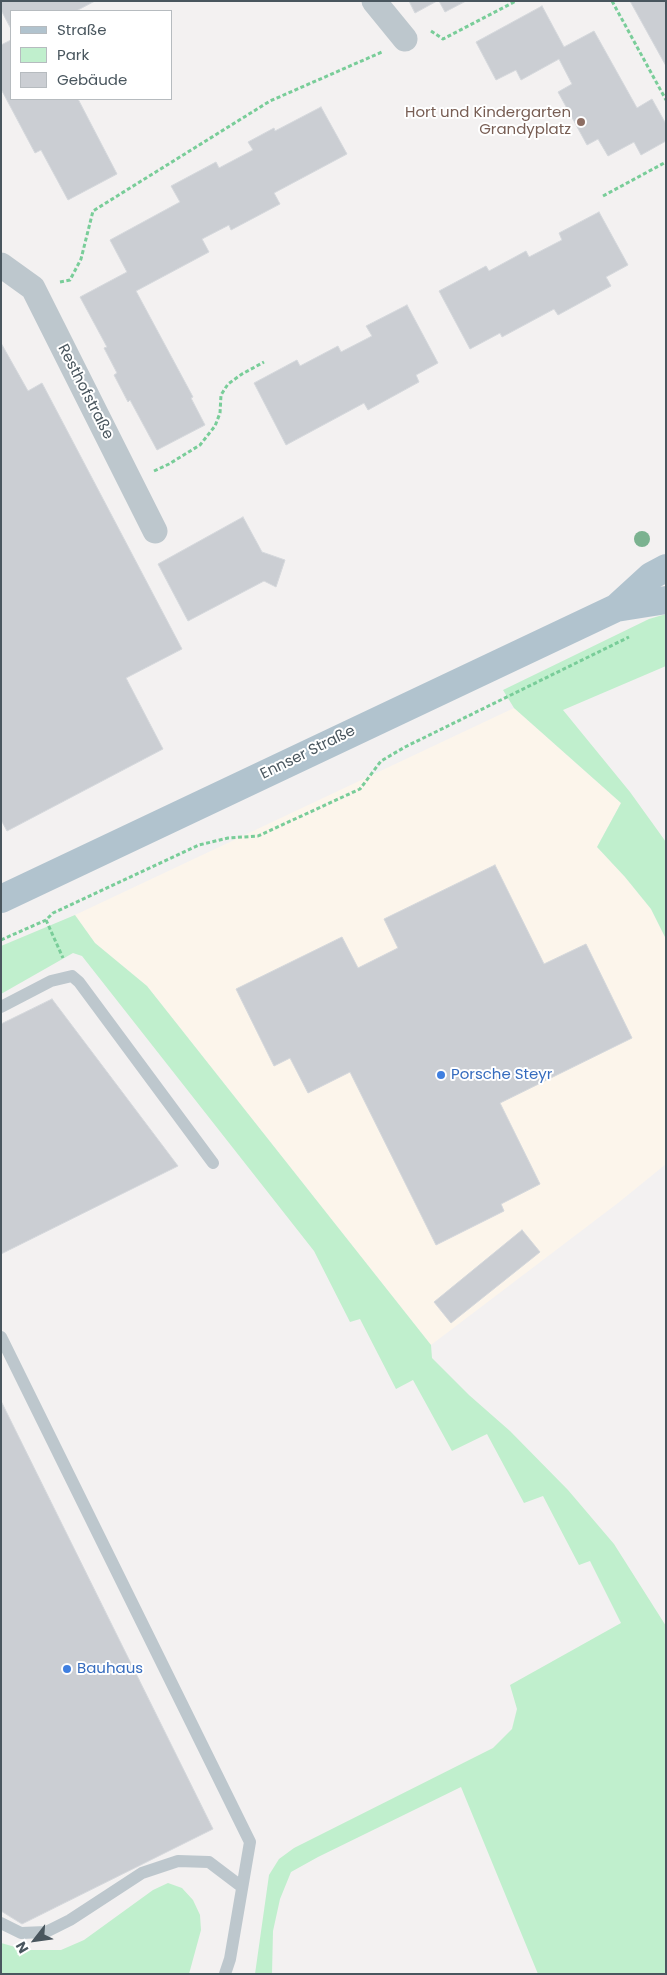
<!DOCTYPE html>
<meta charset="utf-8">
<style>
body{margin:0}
#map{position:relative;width:667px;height:1975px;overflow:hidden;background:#f3f1f1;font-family:Poppins,sans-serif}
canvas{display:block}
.frame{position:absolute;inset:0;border:2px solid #49565e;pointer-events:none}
.legend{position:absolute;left:10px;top:10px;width:162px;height:90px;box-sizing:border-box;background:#fff;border:1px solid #b6bbbf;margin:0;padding:6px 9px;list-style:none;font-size:15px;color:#49565e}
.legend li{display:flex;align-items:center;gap:10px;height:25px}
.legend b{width:25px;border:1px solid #b6bbbf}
.north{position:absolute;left:10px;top:1915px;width:50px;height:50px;-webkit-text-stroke:4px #fff;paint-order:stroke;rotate:240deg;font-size:14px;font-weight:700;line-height:20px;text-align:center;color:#49565e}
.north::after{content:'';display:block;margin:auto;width:18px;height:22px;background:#49565e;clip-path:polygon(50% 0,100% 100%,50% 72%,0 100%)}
</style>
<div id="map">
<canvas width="667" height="1975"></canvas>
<div class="frame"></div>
<ul class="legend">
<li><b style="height:6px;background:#b1c3ce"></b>Straße</li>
<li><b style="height:14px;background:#c0efcd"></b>Park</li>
<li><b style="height:14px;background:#cbced3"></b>Gebäude</li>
</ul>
<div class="north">N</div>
</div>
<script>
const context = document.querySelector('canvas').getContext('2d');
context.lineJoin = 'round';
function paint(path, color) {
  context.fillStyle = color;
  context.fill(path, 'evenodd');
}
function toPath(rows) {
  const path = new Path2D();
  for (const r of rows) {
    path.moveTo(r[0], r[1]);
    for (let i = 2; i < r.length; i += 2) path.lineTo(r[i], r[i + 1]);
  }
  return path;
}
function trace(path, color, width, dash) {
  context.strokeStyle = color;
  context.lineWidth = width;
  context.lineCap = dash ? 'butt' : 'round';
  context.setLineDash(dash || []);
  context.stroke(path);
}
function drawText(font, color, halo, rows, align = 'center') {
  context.font = font + ' Poppins,sans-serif';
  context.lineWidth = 4;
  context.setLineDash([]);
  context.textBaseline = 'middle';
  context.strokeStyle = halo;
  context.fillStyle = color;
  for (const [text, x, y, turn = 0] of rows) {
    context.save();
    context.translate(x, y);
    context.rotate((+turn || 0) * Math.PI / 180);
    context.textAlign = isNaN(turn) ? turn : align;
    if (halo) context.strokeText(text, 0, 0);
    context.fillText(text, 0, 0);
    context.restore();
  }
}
paint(toPath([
 [514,708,621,803,597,847,625,877,651,909,666,939,666,1164,618,1203,431,1345,147,986,95,943,75,915]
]), '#fcf5eb');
paint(toPath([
 [666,614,666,666,563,710,630,792,666,842,666,939,651,909,625,877,597,847,621,803,514,708,503,690,649,619],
 [75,915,95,943,147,986,431,1345,432,1358,469,1395,510,1431,568,1490,614,1544,666,1626,666,1974,538,1974,461,1787,318,1857,291,1872,280,1899,273,1931,272,1974,255,1974,269,1875,279,1859,294,1848,493,1748,512,1729,517,1709,510,1685,621,1623,590,1561,579,1565,543,1496,524,1503,487,1434,452,1451,413,1380,396,1389,360,1319,350,1322,314,1251,82,956,73,953,1,994,1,946],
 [168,1883,182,1888,193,1900,200,1915,201,1930,189,1974,1,1974,1,1943,26,1950,61,1950,84,1940,153,1890]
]), '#c0efcd');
const building = toPath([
 [1,1,95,1,76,11,11,11,11,29,1,10,1,1],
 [409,1,437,1,415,13,409,1],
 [439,1,466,1,445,12,439,1],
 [630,1,666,1,666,66,630,1],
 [542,6,564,47,594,31,637,108,652,99,666,124,666,141,641,155,634,142,608,156,598,139,587,145,558,92,572,84,559,59,521,80,516,70,496,80,476,42,542,6],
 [11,40,11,99,78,99,117,174,68,200,41,150,35,153,1,89,1,45,11,40],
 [321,107,347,154,274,193,280,204,231,230,229,225,202,239,209,252,136,291,193,397,191,398,205,425,157,450,130,400,128,402,114,375,117,373,104,348,107,347,80,297,127,272,110,240,180,202,171,186,216,162,219,168,253,150,248,142,274,128,275,131,321,107],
 [599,212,628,265,606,277,611,286,558,315,554,309,502,337,500,333,470,349,439,291,486,266,489,271,526,251,529,257,562,240,559,233,599,212],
 [407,305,438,363,416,375,419,382,368,410,364,403,286,445,254,383,297,360,300,366,338,346,341,352,372,336,366,326,407,305],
 [1,343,28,391,42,383,182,649,126,678,163,749,7,831,1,820,1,343],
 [243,517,262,552,285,560,276,587,264,581,188,621,158,564,243,517],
 [495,865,544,964,586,944,632,1038,500,1103,540,1184,501,1204,504,1211,436,1245,350,1072,308,1093,290,1058,274,1066,236,989,342,937,358,968,398,948,384,919,495,865],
 [52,999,178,1166,1,1254,1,1024,52,999],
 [522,1230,540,1252,451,1323,434,1302,522,1230],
 [1,1401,213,1829,22,1924,1,1911,1,1401]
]);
paint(building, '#cbced3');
trace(building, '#d5d8dc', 1);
trace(toPath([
 [612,1,666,100],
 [431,31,443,39,516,1],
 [603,196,666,162],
 [60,282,70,280,81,259,93,211,270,101,382,52],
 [154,471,169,464,200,445,215,426,220,413,221,395,228,384,242,374,264,362],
 [46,920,63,958],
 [1,940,46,920,53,913,199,845,228,838,258,836,360,789,381,761,405,747,629,637]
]), '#79cd99', 3, [4, 2.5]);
trace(toPath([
 [1,1007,51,981,72,976,79,982,213,1163],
 [1,1337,250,1842,230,1959,225,1974],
 [1,1923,21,1933,46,1932,70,1920,142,1873,178,1861,209,1862,242,1887]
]), '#bdc7cd', 12);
trace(toPath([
 [374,1,405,39],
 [1,265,33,288,155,531]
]), '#bdc7cd', 25);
trace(toPath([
 [616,608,651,576,666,568],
 [1,899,616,608,666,600]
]), '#b1c3ce', 28);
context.fillStyle = '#7bb290';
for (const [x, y] of [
 [642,539]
]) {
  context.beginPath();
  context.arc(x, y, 8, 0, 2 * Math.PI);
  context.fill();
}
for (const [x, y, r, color] of [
 [581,122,5,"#8d6e63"],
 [441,1075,5,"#3f7fe0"],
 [67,1669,5,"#3f7fe0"]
]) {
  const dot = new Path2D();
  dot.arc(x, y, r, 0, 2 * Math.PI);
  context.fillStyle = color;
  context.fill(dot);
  trace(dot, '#fff', 2);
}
drawText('15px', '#785e54', '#fff', [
 ["Hort und Kindergarten",571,113],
 ["Grandyplatz",571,130]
], 'right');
drawText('15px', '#49565e', '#fff', [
 ["Resthofstraße",85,392,63],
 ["Ennser Straße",308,753,-26]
]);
drawText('15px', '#366cbe', '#fff', [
 ["Porsche Steyr",451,1075],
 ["Bauhaus",77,1669]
], 'left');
</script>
